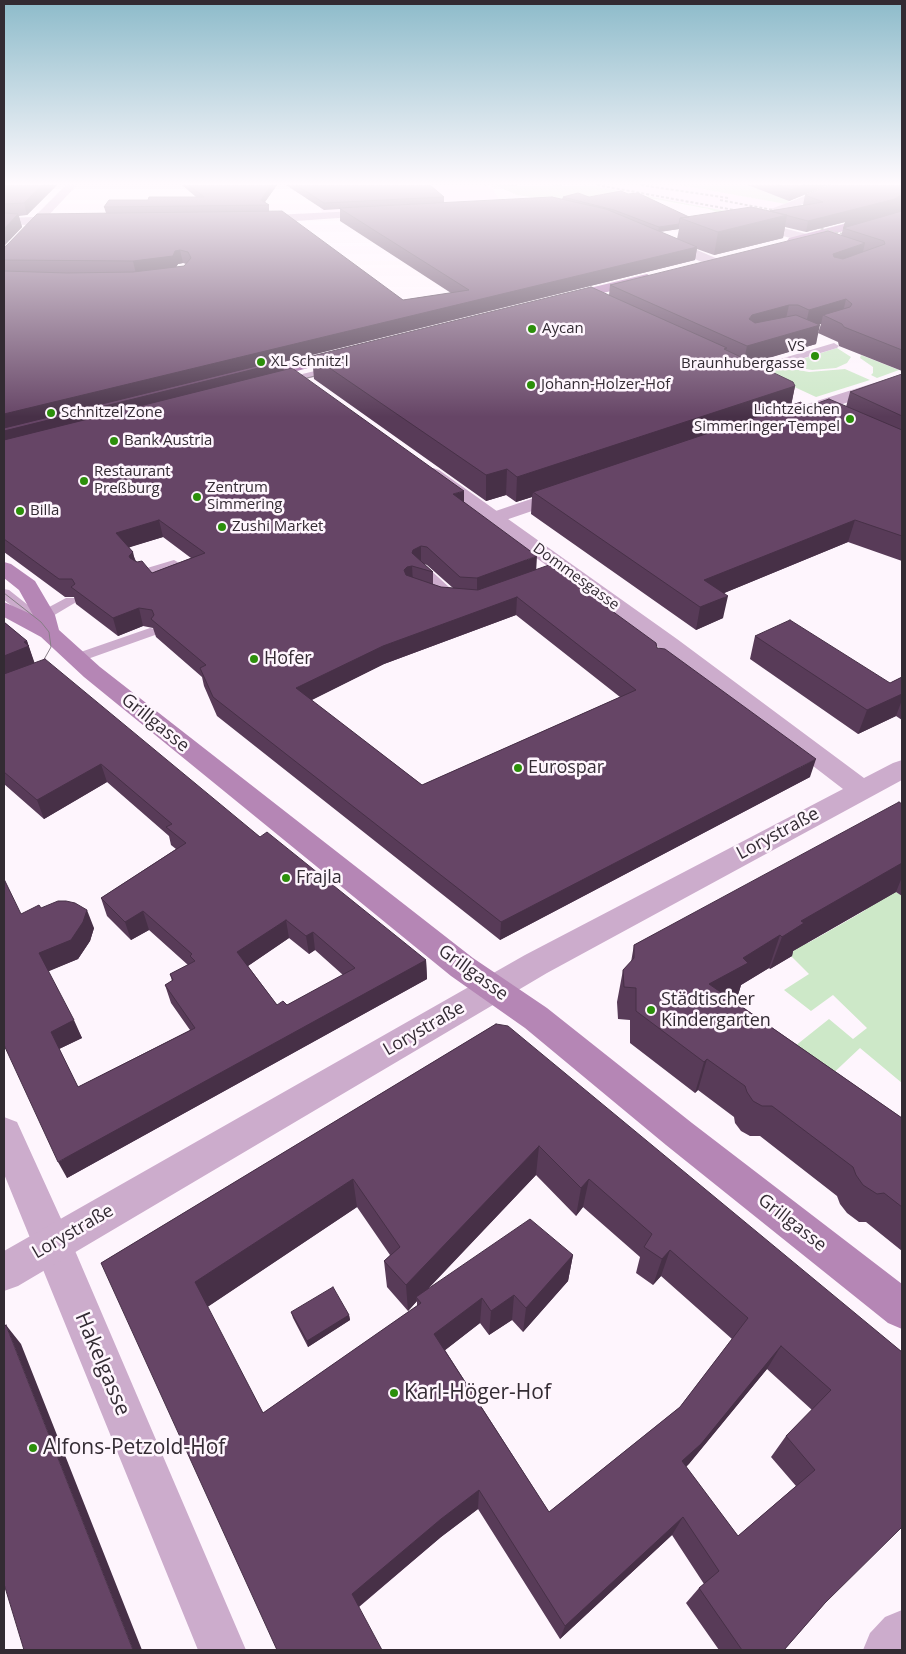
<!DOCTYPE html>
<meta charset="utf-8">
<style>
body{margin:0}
#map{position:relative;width:906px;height:1654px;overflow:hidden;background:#fef5fd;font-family:"Open Sans",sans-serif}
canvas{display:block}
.frame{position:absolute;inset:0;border:5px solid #332b33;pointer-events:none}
</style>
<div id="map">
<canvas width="906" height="1654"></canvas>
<div class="frame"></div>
</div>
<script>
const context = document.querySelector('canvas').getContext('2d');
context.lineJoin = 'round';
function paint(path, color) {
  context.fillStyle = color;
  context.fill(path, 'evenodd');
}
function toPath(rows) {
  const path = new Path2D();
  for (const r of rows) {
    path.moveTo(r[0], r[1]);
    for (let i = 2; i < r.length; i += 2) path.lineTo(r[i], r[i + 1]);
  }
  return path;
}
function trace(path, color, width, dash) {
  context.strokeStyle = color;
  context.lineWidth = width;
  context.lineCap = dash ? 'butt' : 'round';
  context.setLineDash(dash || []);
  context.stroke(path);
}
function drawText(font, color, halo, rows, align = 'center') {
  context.font = font + ' "Open Sans",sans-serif';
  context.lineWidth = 5;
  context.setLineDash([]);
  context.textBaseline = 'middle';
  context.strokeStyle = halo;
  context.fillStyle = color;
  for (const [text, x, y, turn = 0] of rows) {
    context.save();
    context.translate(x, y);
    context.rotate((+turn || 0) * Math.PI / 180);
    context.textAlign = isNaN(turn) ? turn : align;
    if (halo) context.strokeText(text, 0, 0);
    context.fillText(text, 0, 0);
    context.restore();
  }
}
paint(toPath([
 [312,185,485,185,491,187,503,204,322,213],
 [581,185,680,185,786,204,752,216]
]), '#ffe4fe');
paint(toPath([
 [495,185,593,186,752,216,737,221,709,209,618,192,561,201,517,195],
 [680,185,748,185,792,199,786,204],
 [837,348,851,357,847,363,836,368,812,370,783,365],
 [861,355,899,370,877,378,871,375,873,373,873,367,860,358],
 [777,366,809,372,845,369,870,380,816,397,760,371],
 [889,887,902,896,902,1083,860,1048,810,1095,770,1066,829,1019,853,1039,867,1028,833,995,811,1011,784,990,809,974,784,949,801,937,808,943,845,922,864,911]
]), '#cde8c8');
paint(toPath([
 [834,343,839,346,837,348,748,375,744,376,739,373,740,371,834,343],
 [336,366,341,369,340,371,281,385,276,382,277,380,336,366],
 [174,560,181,564,179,567,142,578,135,574,137,571,174,560],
 [421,565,426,566,461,598,463,601,461,604,451,604,416,572,414,569,421,565],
 [4,589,9,590,38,613,66,598,76,598,78,601,46,620,56,631,54,634,49,635,44,634,36,625,28,624,26,621,28,618,4,600,4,589],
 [150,628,155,629,157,632,155,635,82,661,72,661,70,658,72,655,150,628]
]), '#ccaccc');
paint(toPath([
 [66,185,77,185,47,217,71,219,73,221,71,223,40,225,8,258,4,259,4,248,27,225,4,224,4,218,34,217,66,185],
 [834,185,849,185,759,222,811,235,813,238,811,241,807,242,742,226,740,223,742,220,834,185],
 [377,210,383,213,381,215,253,224,247,220,253,216,377,210],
 [662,235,718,259,719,262,713,266,708,265,658,242,656,239,662,235],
 [902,374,902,384,804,417,792,417,790,413,792,409,902,374],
 [566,487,573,489,575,493,573,497,494,524,487,522,484,518,487,514,566,487],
 [4,1117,17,1122,67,1232,246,1650,198,1650,4,1174,4,1117],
 [902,1610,902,1650,863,1650,870,1633,885,1617,902,1610]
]), '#ccaccc');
paint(toPath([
 [433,468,439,470,677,639,864,778,893,763,902,760,902,780,547,973,18,1286,4,1291,4,1251,525,955,843,789,661,649,427,478,424,474,427,470,433,468]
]), '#ccaccc');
paint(toPath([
 [4,562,11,564,35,581,55,615,59,630,100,667,473,958,547,1008,692,1123,902,1284,902,1329,888,1323,666,1145,525,1028,451,976,84,677,41,637,4,617,4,602,33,615,19,590,4,578,4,562]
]), '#b586b5');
paint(toPath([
 [902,209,902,215,793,245,787,241,789,238,902,209],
 [647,274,654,278,652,281,562,303,555,299,557,296,647,274],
 [349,348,354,350,357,353,354,356,247,384,241,382,239,379,241,376,349,348]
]), '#a36aa4');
trace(toPath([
 [292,382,326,373],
 [4,593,41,622,49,632,51,647,42,663,36,669]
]), '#877e86', 1);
trace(toPath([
 [597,185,745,212],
 [641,185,728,198],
 [720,200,789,213],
 [806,225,855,237]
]), '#877e86', 2, [3, 2]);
paint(toPath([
 [4,185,57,185,27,215,19,216,22,227,4,246],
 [182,185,277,185,265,202,269,205,269,212,403,300,451,293,340,221,340,209,324,210,286,185,430,185,444,197,444,203,562,199,563,197,589,197,689,217,770,211,803,205,805,195,902,185,902,371,839,346,838,342,818,333,821,324,818,324,816,344,752,363,795,386,791,406,804,408,846,407,850,392,902,374,902,561,848,542,724,593,723,618,696,630,531,514,532,497,516,502,506,495,486,501,314,379,312,356,609,295,610,285,841,236,845,222,806,232,785,227,783,238,714,255,697,249,695,260,283,362,284,371,464,502,536,569,657,648,810,777,500,940,217,716,204,686,202,677,156,637,153,628,143,626,118,636,76,604,74,597,65,597,4,552,4,247,106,213,104,207,148,200,196,197],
 [679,229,677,239,660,232],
 [183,263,186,264,184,266,176,267,178,264],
 [163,537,191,558,152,573,136,561,129,547],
 [424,564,427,565,453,588,441,587,433,585,433,572],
 [516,615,620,697,422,785,311,700,384,664],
 [748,185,828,185,789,201],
 [4,622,27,641,34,663,260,837,426,960,427,979,67,1178,21,914,41,908,94,928,90,941,78,959,48,971,82,1038,59,1049,78,1087,190,1030,171,1003,165,985,172,981,170,974,188,965,149,930,131,940,107,916,101,898,176,849,171,845,169,836,107,782,44,819,4,784],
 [289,938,309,954,315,950,343,975,287,1005,277,1005,248,966],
 [755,636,890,683,902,677,902,720,896,716,858,734,750,659],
 [902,804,902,896,896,892,793,951,792,956,770,969,769,968,741,985,738,995,731,999,902,1118,902,1251,866,1222,859,1222,847,1213,840,1204,837,1196,760,1136,750,1136,741,1131,735,1123,734,1117,698,1090,695,1093,630,1043,630,1020,618,1019,617,1002,623,970,631,962,634,945],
 [496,1024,902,1352,825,1603,784,1650,719,1650,686,1603,699,1588,704,1584,672,1535,560,1639,478,1509,441,1537,359,1607,101,1263],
 [536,1175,576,1216,583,1207,640,1257,636,1273,653,1285,661,1276,732,1339,680,1407,549,1512,445,1350,480,1323,489,1335,512,1320,523,1332,568,1281,573,1255,428,1289],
 [357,1207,390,1255,384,1261,387,1287,408,1311,417,1301,417,1306,263,1413,207,1307],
 [767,1369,812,1410,786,1436,771,1457,796,1486,738,1536,686,1467],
 [291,1312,349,1315,350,1320,308,1347,293,1318]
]), '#583b58');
paint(toPath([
 [42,185,57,185,27,215,24,203],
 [271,185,277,185,262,206,261,200],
 [804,185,828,185,789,201,791,190],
 [902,194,902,216,843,228,845,222,806,232,808,221],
 [18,214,22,227,4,246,4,229],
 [787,215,783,238,714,255,718,232],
 [679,224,679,229,658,232,659,227],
 [865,243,861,260,829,271,833,254],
 [697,247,695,260,283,362,284,377,4,448,4,414],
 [180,250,183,263,178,264,175,269,136,274,133,261],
 [846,299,842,317,823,315,821,324,805,328,809,310],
 [789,305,785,323,745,337,749,319,752,315],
 [820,325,816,344,743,365,747,346],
 [795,386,790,410,533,492,532,497,516,502,517,477],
 [507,469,506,495,486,501,486,475],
 [464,491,464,508,453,494],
 [159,520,163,537,121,550,116,533],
 [855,520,848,542,700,603,704,580],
 [421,546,421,563,412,553,413,550],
 [133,552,137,569,133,573,129,556],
 [537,556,536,573,477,596,477,578],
 [412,566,413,583,408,584,404,570,407,567],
 [728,596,723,618,696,630,700,607],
 [517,597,516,615,384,664,298,707,296,688,383,646],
 [139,608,143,626,118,636,113,618],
 [27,641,35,664,4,676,4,656,24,642],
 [902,694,902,700,896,716,858,734,867,710],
 [816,759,810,777,500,940,501,922],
 [101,764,107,782,44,819,37,800],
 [902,863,902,877,896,892,793,951,792,956,770,969,782,937,801,921],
 [87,910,94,928,90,941,78,959,47,972,39,953],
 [143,911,149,930,131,940,125,922],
 [286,920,289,938,242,970,237,952],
 [313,932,315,950,309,954,306,936],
 [780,935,769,968,741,985,738,995,700,1016,709,984,743,958],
 [426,960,427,979,67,1178,58,1162],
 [74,1020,82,1038,59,1049,51,1032],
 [707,1059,698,1090,695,1093,704,1062],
 [539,1146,536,1175,418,1299,416,1297,417,1301,408,1311,406,1285],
 [353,1179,357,1207,206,1308,195,1282],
 [589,1179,583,1207,576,1216,581,1188],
 [670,1250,661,1276,653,1285,662,1259],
 [573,1255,568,1281,523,1332,526,1308],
 [514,1295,512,1320,489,1335,491,1311],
 [482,1298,480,1323,435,1358,434,1334],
 [349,1315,350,1320,308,1347,307,1341],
 [6,1325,21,1344,142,1650,133,1650],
 [781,1346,767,1369,689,1464,671,1481,682,1461],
 [479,1490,478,1509,441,1537,357,1608,352,1594,441,1519],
 [683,1517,672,1535,560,1639,565,1626]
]), '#473047');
const building = toPath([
 [4,185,42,185,24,203,4,204,4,185],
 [189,185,271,185,261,200,269,205,104,207,109,200,148,200,149,197,204,197,189,185],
 [296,185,430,185,444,197,324,203,296,185],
 [778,185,804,185,791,190,778,185],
 [830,185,902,185,902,194,895,199,808,221,770,211,823,202,805,195,830,185],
 [621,191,628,194,638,193,689,217,680,218,679,224,659,227,614,210,563,197,578,193,589,197,621,191],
 [552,197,606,209,697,247,4,414,4,271,67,273,133,272,184,266,191,258,188,252,180,250,175,251,173,256,133,261,4,260,4,247,6,246,37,214,282,211,403,300,469,290,339,208,552,197],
 [902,202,902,203,846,217,902,202],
 [751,207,787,215,718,232,680,218,751,207],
 [902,211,902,350,844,327,842,324,823,315,850,307,852,304,846,299,809,310,798,305,789,305,752,315,749,319,755,323,796,315,820,325,747,346,610,285,828,231,865,243,833,254,834,257,843,259,885,244,884,241,843,228,902,211],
 [4,213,18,214,4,229,4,213],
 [591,287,727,348,724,349,793,382,795,386,517,477,507,469,486,475,312,356,591,287],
 [281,360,283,362,4,431,4,428,281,360],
 [292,368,464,491,453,494,537,556,477,578,460,577,427,547,421,546,413,550,412,553,433,572,412,566,407,567,404,570,406,575,441,587,478,590,549,565,656,643,657,648,665,649,816,759,501,922,213,697,200,668,206,665,151,619,154,615,152,610,139,608,113,618,71,587,75,584,72,579,59,579,4,539,4,440,292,368],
 [159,520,205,553,152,573,142,561,137,562,130,558,129,556,133,552,116,533,159,520],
 [517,597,636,690,422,785,296,688,383,646,517,597],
 [902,374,902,416,850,392,902,374],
 [829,399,902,430,902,536,855,520,704,580,728,596,700,607,533,492,801,402,804,408,829,399],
 [790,620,890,683,902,677,902,694,867,710,755,636,790,620],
 [4,622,27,641,24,642,29,646,4,656,4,622],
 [45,659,260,837,267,832,426,960,58,1162,4,1045,4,879,21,914,39,905,41,908,58,901,66,901,75,903,87,910,83,922,71,940,39,953,74,1020,51,1032,78,1087,195,1028,165,985,173,980,170,974,195,961,190,956,192,954,143,911,125,922,101,898,186,843,166,827,172,824,101,764,37,800,4,772,4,674,45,659],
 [286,920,306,936,313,932,355,968,287,1005,283,1001,277,1005,237,952,286,920],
 [899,802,902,804,902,863,801,921,804,923,782,937,780,935,743,958,748,963,709,984,902,1118,902,1207,884,1193,877,1194,863,1185,856,1175,853,1167,772,1106,762,1106,753,1101,747,1092,745,1086,707,1059,704,1062,636,1011,636,988,624,987,623,970,634,958,634,945,899,802],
 [496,1024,508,1026,902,1352,902,1527,825,1603,784,1650,742,1650,699,1588,719,1571,683,1517,565,1626,479,1490,441,1519,352,1594,382,1650,277,1650,101,1263,496,1024],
 [539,1146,581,1188,589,1179,652,1234,644,1247,662,1259,670,1250,748,1318,680,1407,549,1512,434,1334,482,1298,491,1311,514,1295,526,1308,573,1255,530,1219,416,1297,421,1303,263,1413,195,1282,353,1179,400,1247,384,1261,406,1285,539,1146],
 [781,1346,831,1390,786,1436,815,1470,738,1536,682,1461,701,1444,781,1346],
 [333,1287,349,1315,307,1341,291,1312,333,1287],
 [6,1325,133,1650,24,1650,4,1584,4,1327,6,1325]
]);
paint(building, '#664566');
trace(building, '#473047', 1);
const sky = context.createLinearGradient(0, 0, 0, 417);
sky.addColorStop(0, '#8dbbca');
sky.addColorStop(0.44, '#fffafe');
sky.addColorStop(1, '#fffafe00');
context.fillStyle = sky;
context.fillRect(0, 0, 906, 417);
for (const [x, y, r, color] of [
 [532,329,5,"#2c8f0b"],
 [815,356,5,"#2c8f0b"],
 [261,362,5,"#2c8f0b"],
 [531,385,5,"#2c8f0b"],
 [51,413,5,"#2c8f0b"],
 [850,419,5,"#2c8f0b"],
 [114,441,5,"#2c8f0b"],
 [84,481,5,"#2c8f0b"],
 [197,497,5,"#2c8f0b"],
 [20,511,5,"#2c8f0b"],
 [222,527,5,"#2c8f0b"],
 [254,659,5,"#2c8f0b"],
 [518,768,5,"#2c8f0b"],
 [286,878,5,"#2c8f0b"],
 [651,1010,5,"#2c8f0b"],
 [394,1393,5,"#2c8f0b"],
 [33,1448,5,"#2c8f0b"]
]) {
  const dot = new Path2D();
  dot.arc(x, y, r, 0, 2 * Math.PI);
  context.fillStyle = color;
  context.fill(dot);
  trace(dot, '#fef5fd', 2);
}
drawText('15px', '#332b33', '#fef5fd', [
 ["Aycan",542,329],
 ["VS",805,347,"right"],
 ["Braunhubergasse",805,364,"right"],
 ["XL Schnitz'l",271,362],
 ["Johann-Holzer-Hof",541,385],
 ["Lichtzeichen",840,410,"right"],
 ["Simmeringer Tempel",840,427,"right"],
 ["Schnitzel Zone",61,413],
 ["Bank Austria",124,441],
 ["Restaurant",94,472],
 ["Preßburg",94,489],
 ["Zentrum",207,488],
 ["Simmering",207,505],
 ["Billa",30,511],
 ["Zushi Market",232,527]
], 'left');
drawText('15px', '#332b33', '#fef5fd', [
 ["Dommesgasse",576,577,36]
]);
drawText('18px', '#332b33', '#fef5fd', [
 ["Hofer",264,659],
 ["Eurospar",528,768],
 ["Frajla",296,878],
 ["Städtischer",661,1000],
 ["Kindergarten",661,1021]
], 'left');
drawText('18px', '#332b33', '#fef5fd', [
 ["Grillgasse",155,723,39],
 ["Lorystraße",778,834,-28],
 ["Grillgasse",473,973,36],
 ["Lorystraße",424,1029,-30],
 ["Grillgasse",792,1223,38],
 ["Lorystraße",73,1232,-30]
]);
drawText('21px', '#332b33', '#fef5fd', [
 ["Hakelgasse",102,1364,67]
]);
drawText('21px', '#332b33', '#fef5fd', [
 ["Karl-Höger-Hof",404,1393],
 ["Alfons-Petzold-Hof",43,1448]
], 'left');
</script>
